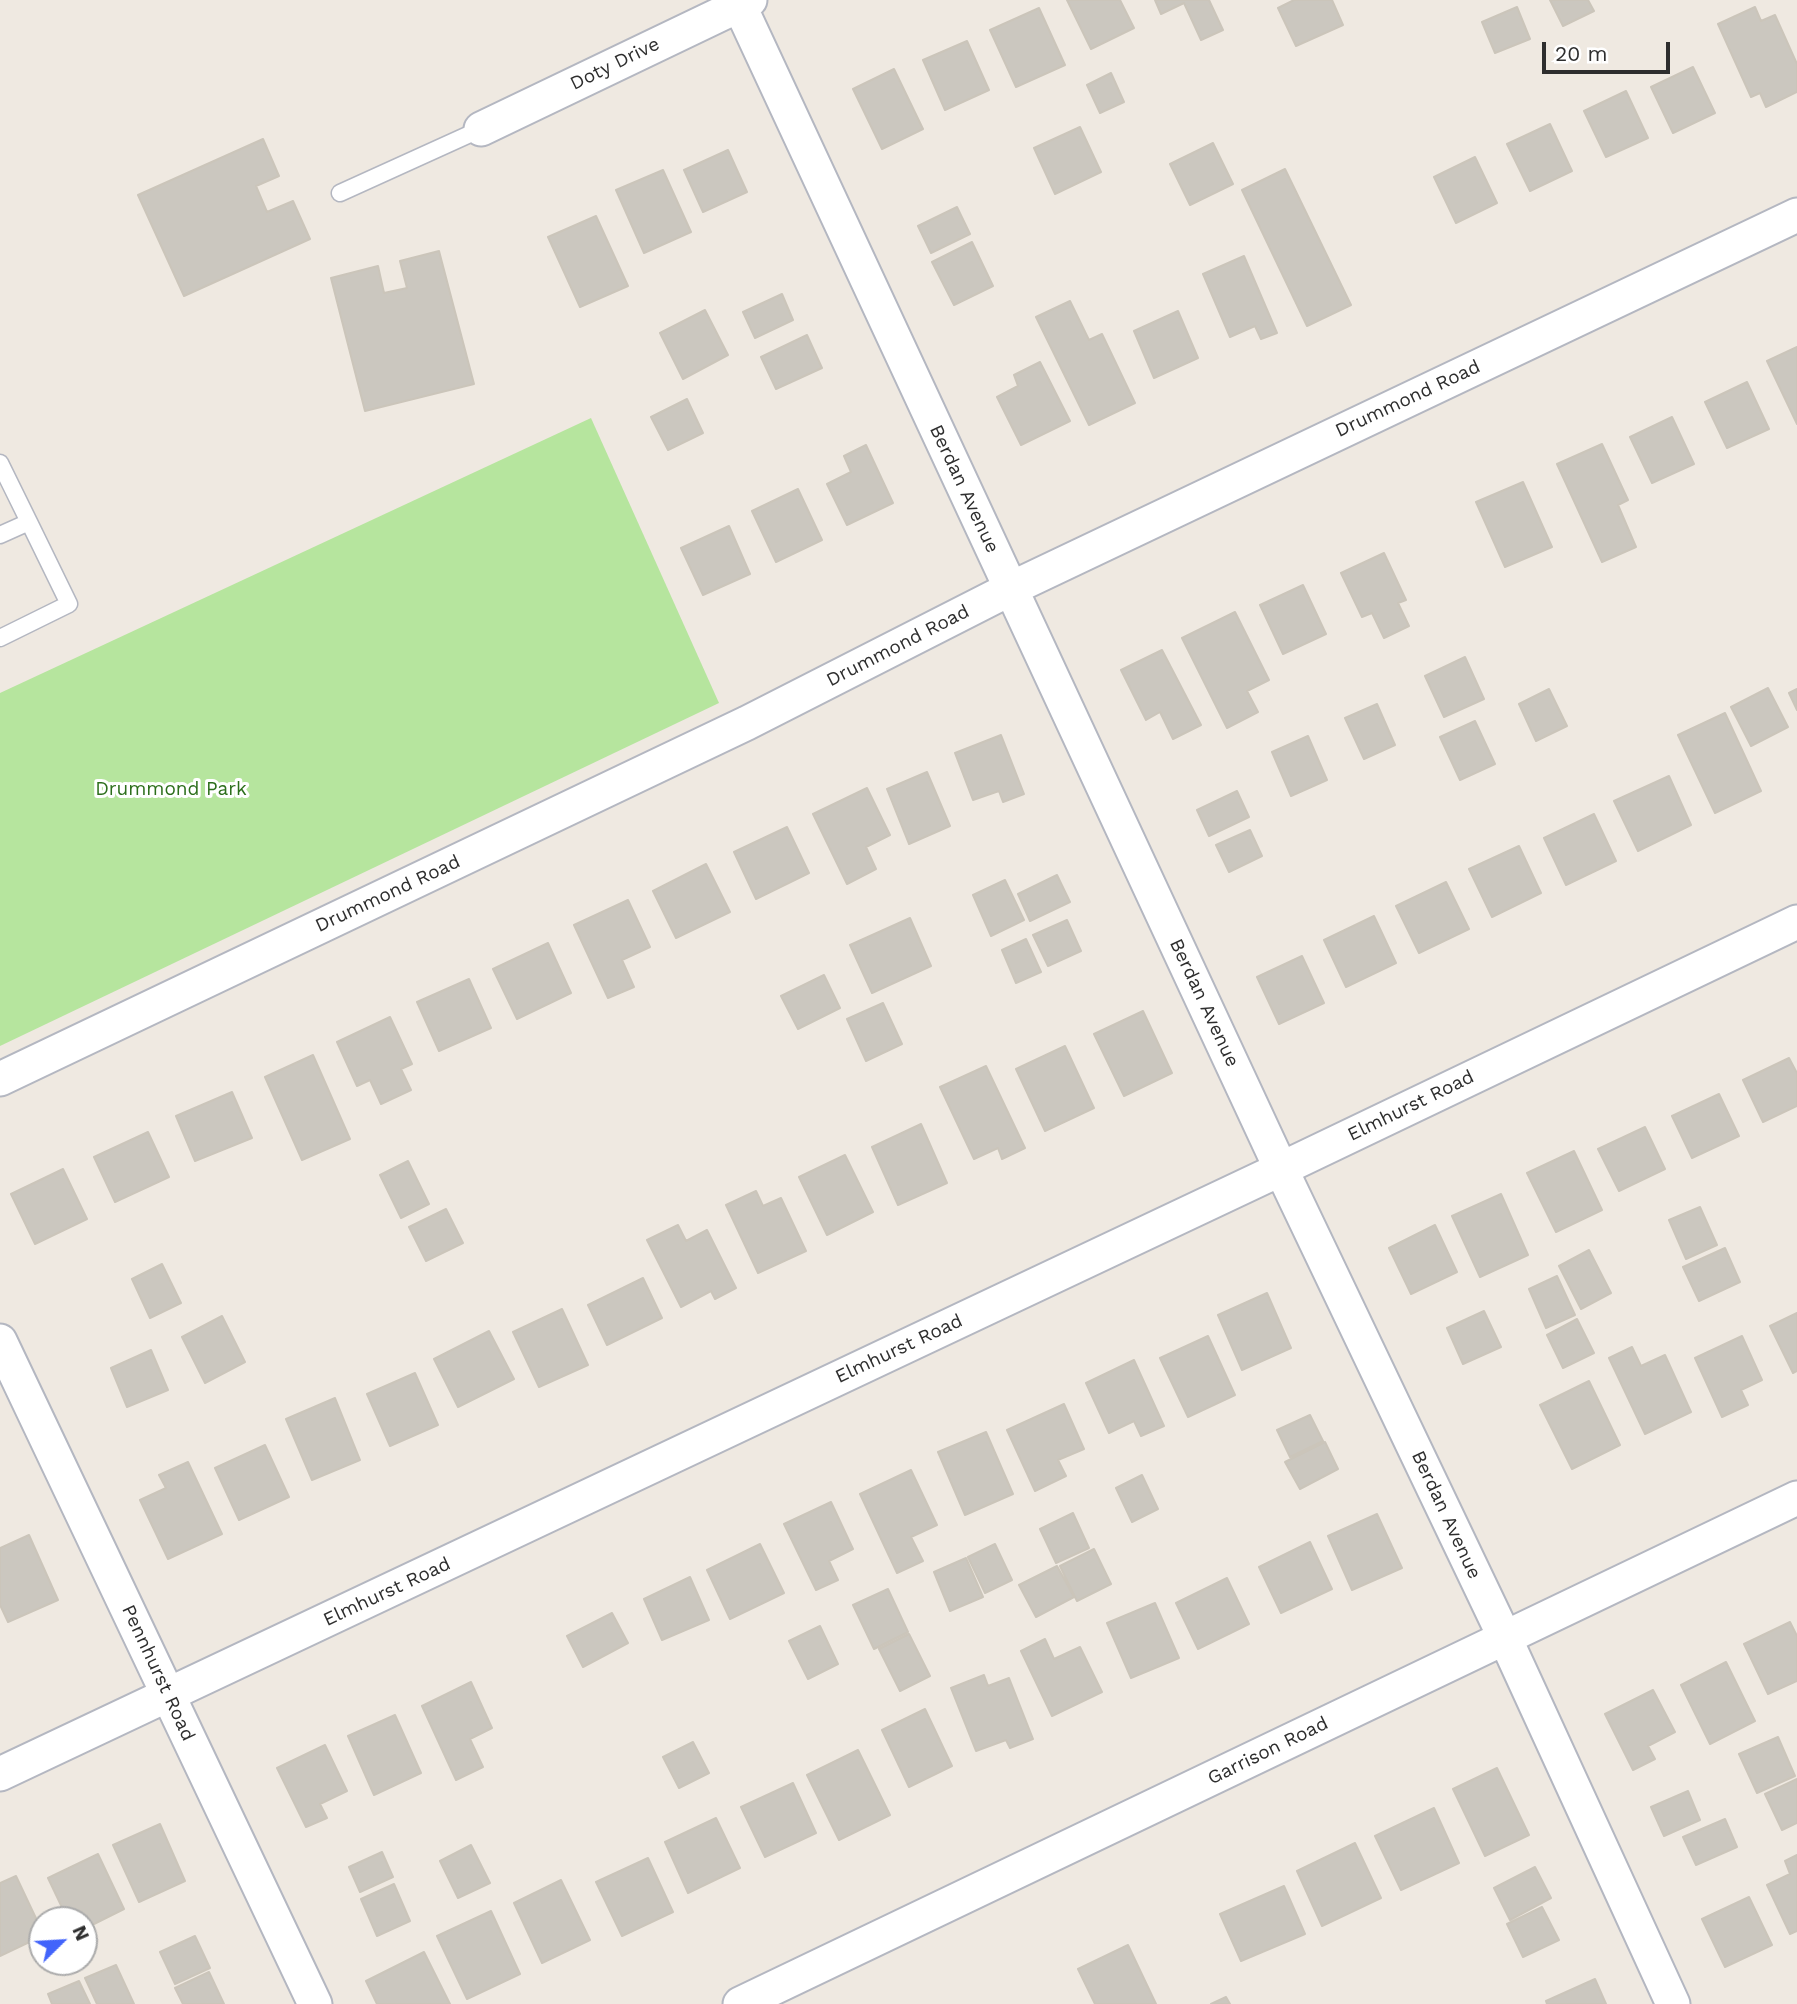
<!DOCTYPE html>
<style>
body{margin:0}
#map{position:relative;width:1797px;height:2004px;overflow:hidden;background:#efe9e1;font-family:"Work Sans",sans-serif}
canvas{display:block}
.north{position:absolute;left:28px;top:1906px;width:70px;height:70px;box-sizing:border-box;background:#fff;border:2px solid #ababab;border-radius:50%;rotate:66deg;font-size:19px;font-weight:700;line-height:28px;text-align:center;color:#2e2e2e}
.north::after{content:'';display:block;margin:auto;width:24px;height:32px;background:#4264fb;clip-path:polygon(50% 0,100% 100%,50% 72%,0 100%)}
.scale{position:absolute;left:1542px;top:42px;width:128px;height:32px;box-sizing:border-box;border:4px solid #2e2e2e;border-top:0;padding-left:9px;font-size:21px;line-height:24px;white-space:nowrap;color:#2e2e2e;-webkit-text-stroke:5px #fff;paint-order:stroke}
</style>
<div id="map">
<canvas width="1797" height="2004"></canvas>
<div class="north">N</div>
<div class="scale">20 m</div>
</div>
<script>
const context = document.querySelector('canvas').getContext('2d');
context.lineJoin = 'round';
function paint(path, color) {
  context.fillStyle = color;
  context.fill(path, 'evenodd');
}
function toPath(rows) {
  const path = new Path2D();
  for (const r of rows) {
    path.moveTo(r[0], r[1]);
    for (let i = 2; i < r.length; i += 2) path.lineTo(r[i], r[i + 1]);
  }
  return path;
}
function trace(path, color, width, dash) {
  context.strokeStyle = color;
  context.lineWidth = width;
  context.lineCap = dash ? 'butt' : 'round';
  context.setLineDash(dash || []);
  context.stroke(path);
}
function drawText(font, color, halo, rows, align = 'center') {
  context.font = font + ' "Work Sans",sans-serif';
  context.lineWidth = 6;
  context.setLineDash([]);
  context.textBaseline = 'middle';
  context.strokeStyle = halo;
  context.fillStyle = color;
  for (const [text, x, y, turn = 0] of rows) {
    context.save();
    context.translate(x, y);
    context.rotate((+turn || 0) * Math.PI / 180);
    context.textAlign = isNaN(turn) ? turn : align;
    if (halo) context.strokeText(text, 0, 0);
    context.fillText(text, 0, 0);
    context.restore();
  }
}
paint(toPath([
 [591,418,719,703,0,1046,0,693]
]), '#b6e59e');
const building = toPath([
 [1067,0,1120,0,1134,28,1091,49,1067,0],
 [1155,0,1209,0,1223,30,1201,40,1184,3,1161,14,1155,0],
 [1294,0,1332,0,1343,25,1296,46,1278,8,1294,0],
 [1550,0,1588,0,1594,11,1563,26,1550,0],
 [1517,7,1530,39,1495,53,1482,22,1517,7],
 [1755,7,1761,21,1775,15,1797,64,1797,92,1766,107,1760,93,1751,97,1718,24,1755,7],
 [1039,8,1065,65,1016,87,990,30,1039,8],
 [967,41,989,90,945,110,923,60,967,41],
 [1693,67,1715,113,1673,133,1651,87,1693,67],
 [894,69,923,129,882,149,853,89,894,69],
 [1111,73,1124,102,1100,113,1087,85,1111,73],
 [1626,91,1648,138,1606,157,1584,111,1626,91],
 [1550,124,1572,171,1530,191,1507,144,1550,124],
 [1080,127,1101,172,1055,194,1034,148,1080,127],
 [263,139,279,176,256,186,267,212,293,201,310,239,184,296,138,195,263,139],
 [1213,143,1233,184,1190,205,1170,164,1213,143],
 [728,150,747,192,703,212,684,170,728,150],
 [1475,157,1497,203,1456,223,1434,177,1475,157],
 [1285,169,1351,305,1307,326,1242,190,1285,169],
 [663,170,691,232,644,253,616,190,663,170],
 [957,207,970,234,931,253,918,226,957,207],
 [596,216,628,286,580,307,548,237,596,216],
 [972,242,993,286,954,305,932,262,972,242],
 [439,251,474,384,365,411,331,278,378,266,384,293,407,288,400,261,439,251],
 [1244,256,1277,333,1261,339,1255,326,1230,337,1203,274,1244,256],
 [782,294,793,320,755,338,743,312,782,294],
 [1070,301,1089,340,1102,334,1135,403,1089,425,1036,317,1070,301],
 [705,310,728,355,683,379,660,333,705,310],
 [1178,311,1198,358,1154,378,1134,331,1178,311],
 [807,335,822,368,776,389,761,357,807,335],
 [1797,347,1797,424,1767,361,1797,347],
 [1040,362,1070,421,1021,445,997,397,1018,386,1014,375,1040,362],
 [1747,382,1769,429,1727,448,1705,402,1747,382],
 [687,399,703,433,668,450,651,417,687,399],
 [1672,417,1694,464,1652,483,1630,437,1672,417],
 [1602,444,1628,500,1618,505,1636,547,1602,562,1557,464,1602,444],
 [866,445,893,503,847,525,827,484,851,472,844,456,866,445],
 [1523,482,1552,547,1505,567,1476,502,1523,482],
 [798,489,822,540,776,562,752,511,798,489],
 [729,526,750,574,703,595,681,548,729,526],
 [1384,553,1406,600,1398,603,1409,626,1384,638,1372,613,1362,617,1341,573,1384,553],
 [1303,585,1326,634,1283,654,1260,605,1303,585],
 [1235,612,1269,680,1247,691,1258,712,1227,728,1182,638,1235,612],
 [1162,650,1201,725,1173,739,1160,712,1146,720,1121,670,1162,650],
 [1465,657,1484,699,1444,717,1425,676,1465,657],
 [1768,688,1788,727,1751,746,1731,707,1768,688],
 [1549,689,1567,726,1536,741,1519,704,1549,689],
 [1797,689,1797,710,1789,693,1797,689],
 [1377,704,1395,745,1364,759,1345,718,1377,704],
 [1725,713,1761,791,1715,813,1678,735,1725,713],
 [1475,721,1495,764,1460,780,1440,737,1475,721],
 [1001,735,1024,794,1003,802,999,791,973,800,955,753,1001,735],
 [1308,736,1327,780,1291,796,1272,752,1308,736],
 [927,772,950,826,909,844,887,789,927,772],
 [1669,776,1691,825,1638,851,1614,801,1669,776],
 [867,788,890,835,866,847,876,869,847,884,813,814,867,788],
 [1237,791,1249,817,1209,836,1197,810,1237,791],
 [1594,814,1616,861,1566,885,1544,838,1594,814],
 [787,827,809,873,756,899,734,852,787,827],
 [1250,830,1262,856,1229,872,1216,845,1250,830],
 [1519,846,1541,893,1492,917,1469,869,1519,846],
 [706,864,730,912,676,938,653,891,706,864],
 [1057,875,1070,902,1030,921,1018,894,1057,875],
 [1005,880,1024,920,991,936,973,895,1005,880],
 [1446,882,1469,929,1419,953,1396,906,1446,882],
 [628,900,650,947,622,960,634,987,608,998,574,925,628,900],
 [1374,916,1396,963,1346,987,1324,940,1374,916],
 [910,918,931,966,872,993,850,945,910,918],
 [1067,920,1081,951,1048,966,1033,935,1067,920],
 [1026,939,1041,972,1016,983,1002,950,1026,939],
 [548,943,571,993,517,1019,493,969,548,943],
 [1302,956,1324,1003,1279,1024,1257,977,1302,956],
 [824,975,840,1008,798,1029,781,996,824,975],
 [469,979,491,1028,439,1051,417,1002,469,979],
 [883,1003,902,1044,866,1061,847,1019,883,1003],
 [1143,1011,1172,1073,1124,1096,1094,1034,1143,1011],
 [390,1017,412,1064,401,1069,411,1090,381,1104,370,1080,357,1086,337,1042,390,1017],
 [1065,1046,1094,1108,1045,1131,1016,1069,1065,1046],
 [313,1055,350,1139,302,1160,265,1077,313,1055],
 [1789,1058,1797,1073,1797,1106,1763,1122,1743,1080,1789,1058],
 [986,1066,1025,1148,1002,1159,998,1148,974,1159,940,1087,986,1066],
 [232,1092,252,1138,195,1161,176,1116,232,1092],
 [1719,1094,1739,1136,1692,1158,1672,1116,1719,1094],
 [921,1124,947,1183,898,1205,872,1147,921,1124],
 [1645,1127,1665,1169,1619,1191,1598,1149,1645,1127],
 [148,1132,169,1177,115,1202,94,1157,148,1132],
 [1574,1151,1602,1210,1556,1232,1527,1173,1574,1151],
 [845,1155,873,1212,827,1235,799,1177,845,1155],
 [408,1161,429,1204,401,1218,380,1175,408,1161],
 [63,1169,87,1219,35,1244,11,1194,63,1169],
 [756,1191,763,1206,781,1198,806,1251,758,1273,726,1205,756,1191],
 [1501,1194,1528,1255,1480,1277,1452,1216,1501,1194],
 [1700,1207,1717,1245,1686,1259,1669,1220,1700,1207],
 [446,1209,463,1243,426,1261,409,1227,446,1209],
 [678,1225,686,1241,707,1230,736,1288,715,1299,711,1291,681,1307,647,1240,678,1225],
 [1435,1225,1457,1272,1411,1294,1389,1248,1435,1225],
 [1725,1248,1740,1282,1699,1301,1683,1267,1725,1248],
 [1589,1250,1611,1293,1581,1309,1559,1266,1589,1250],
 [162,1264,181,1303,150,1318,132,1279,162,1264],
 [1557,1276,1575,1315,1546,1328,1529,1289,1557,1276],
 [643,1278,662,1318,607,1345,588,1305,643,1278],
 [1267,1293,1291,1348,1242,1370,1218,1315,1267,1293],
 [562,1309,588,1365,539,1387,513,1332,562,1309],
 [1484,1311,1501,1347,1463,1364,1447,1328,1484,1311],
 [1797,1313,1797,1371,1793,1373,1770,1326,1797,1313],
 [222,1316,245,1362,205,1383,182,1337,222,1316],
 [1577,1319,1594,1353,1563,1368,1547,1335,1577,1319],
 [489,1331,514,1379,458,1407,434,1359,489,1331],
 [1208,1336,1235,1395,1188,1417,1160,1358,1208,1336],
 [1742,1336,1762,1380,1741,1390,1748,1405,1722,1417,1695,1358,1742,1336],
 [1632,1347,1641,1366,1665,1355,1691,1412,1645,1434,1609,1358,1632,1347],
 [151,1350,168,1390,127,1407,111,1368,151,1350],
 [1134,1360,1164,1426,1141,1436,1134,1421,1109,1433,1086,1383,1134,1360],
 [415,1373,438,1425,390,1446,367,1394,415,1373],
 [1589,1381,1620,1445,1572,1469,1540,1405,1589,1381],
 [335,1398,360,1460,312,1480,286,1419,335,1398],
 [1064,1404,1084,1449,1058,1460,1066,1476,1035,1491,1007,1430,1064,1404],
 [1310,1415,1323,1441,1290,1457,1277,1430,1310,1415],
 [986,1432,1013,1494,965,1515,938,1452,986,1432],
 [1325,1442,1338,1469,1300,1489,1285,1462,1325,1442],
 [265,1445,289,1497,239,1520,215,1468,265,1445],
 [188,1462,222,1534,168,1559,140,1500,166,1488,159,1475,188,1462],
 [911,1470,937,1525,911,1537,923,1561,897,1573,860,1494,911,1470],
 [1142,1475,1158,1509,1132,1522,1116,1488,1142,1475],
 [831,1502,853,1549,829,1561,838,1580,816,1590,784,1524,831,1502],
 [1073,1513,1089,1548,1056,1563,1040,1529,1073,1513],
 [1377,1514,1402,1568,1352,1590,1328,1536,1377,1514],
 [29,1535,58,1600,8,1622,0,1605,0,1548,29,1535],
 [1310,1542,1332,1589,1281,1613,1259,1567,1310,1542],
 [760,1544,784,1593,730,1619,707,1570,760,1544],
 [995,1544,1012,1580,985,1593,968,1557,995,1544],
 [1094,1549,1111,1584,1077,1601,1060,1566,1094,1549],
 [966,1558,983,1597,950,1611,934,1572,966,1558],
 [1057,1566,1074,1597,1036,1617,1019,1585,1057,1566],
 [690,1577,709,1620,662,1640,644,1599,690,1577],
 [1227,1578,1249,1624,1198,1649,1176,1603,1227,1578],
 [888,1589,908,1632,874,1649,853,1605,888,1589],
 [1155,1603,1179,1658,1131,1678,1107,1623,1155,1603],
 [612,1613,628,1643,583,1667,567,1636,612,1613],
 [1790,1622,1797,1636,1797,1681,1768,1694,1744,1644,1790,1622],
 [820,1626,838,1664,808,1679,789,1641,820,1626],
 [909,1634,930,1676,900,1691,879,1649,909,1634],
 [1045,1639,1054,1659,1080,1647,1102,1692,1052,1716,1021,1651,1045,1639],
 [1726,1662,1755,1721,1710,1744,1681,1685,1726,1662],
 [984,1675,988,1686,1009,1678,1033,1739,1010,1748,1006,1740,976,1751,951,1688,984,1675],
 [471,1682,492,1728,470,1739,483,1767,456,1780,422,1706,471,1682],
 [1653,1690,1675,1732,1648,1746,1655,1759,1633,1770,1605,1714,1653,1690],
 [925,1709,952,1766,909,1787,882,1730,925,1709],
 [395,1715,421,1773,374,1795,348,1736,395,1715],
 [1778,1737,1795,1776,1757,1793,1739,1754,1778,1737],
 [693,1742,709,1773,679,1788,663,1757,693,1742],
 [325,1745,347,1791,320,1804,327,1818,306,1827,277,1768,325,1745],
 [858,1750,890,1815,839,1840,807,1775,858,1750],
 [1497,1768,1529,1835,1485,1856,1453,1789,1497,1768],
 [1797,1779,1797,1823,1782,1830,1765,1794,1797,1779],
 [793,1783,816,1833,765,1857,741,1807,793,1783],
 [1688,1791,1700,1820,1664,1836,1651,1807,1688,1791],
 [1434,1808,1459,1863,1401,1890,1375,1836,1434,1808],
 [716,1818,740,1868,688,1893,665,1842,716,1818],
 [1725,1819,1737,1847,1696,1865,1683,1837,1725,1819],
 [160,1824,185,1881,139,1902,113,1845,160,1824],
 [1355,1843,1381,1898,1322,1926,1297,1871,1355,1843],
 [471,1845,490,1883,458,1898,440,1861,471,1845],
 [382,1852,393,1877,360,1892,349,1867,382,1852],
 [98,1854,124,1909,84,1929,84,1920,68,1920,48,1878,98,1854],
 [1797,1855,1797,1931,1790,1934,1767,1885,1790,1874,1785,1861,1797,1855],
 [648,1858,673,1912,622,1936,596,1882,648,1858],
 [1535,1867,1551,1898,1510,1920,1494,1888,1535,1867],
 [16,1876,42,1931,42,1936,0,1956,0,1883,16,1876],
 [561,1880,590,1940,542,1963,514,1903,561,1880],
 [394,1884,410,1921,377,1936,361,1899,394,1884],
 [1284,1886,1305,1934,1241,1961,1220,1914,1284,1886],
 [1749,1897,1772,1945,1725,1967,1702,1919,1749,1897],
 [1542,1907,1559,1940,1523,1957,1507,1924,1542,1907],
 [491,1911,520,1974,467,1999,437,1936,491,1911],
 [195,1936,210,1968,175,1984,160,1952,195,1936],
 [1128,1945,1156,2004,1095,2004,1078,1969,1128,1945],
 [424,1952,450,2004,377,2004,366,1981,424,1952],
 [116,1965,134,2004,97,2004,85,1978,116,1965],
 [209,1972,224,2004,183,2004,175,1988,209,1972],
 [1595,1979,1606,2004,1547,2004,1546,2001,1595,1979],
 [79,1981,90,2004,52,2004,48,1994,79,1981],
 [1226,1997,1230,2004,1211,2004,1226,1997]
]);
paint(building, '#cbc7bf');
trace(building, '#cbc5ba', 2);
const service = toPath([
 [340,193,481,129],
 [0,463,29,522,0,535],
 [0,638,69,604,29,522]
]);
const minor = toPath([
 [737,0,1281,1169,1505,1638,1673,2004],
 [481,129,750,0],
 [0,1079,747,723,1010,589,1797,215],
 [0,1341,315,2004],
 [0,1774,1281,1169,1797,922],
 [740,2004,1797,1498]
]);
trace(service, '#b4b7c1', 19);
trace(minor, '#b4b7c1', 37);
trace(service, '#fff', 16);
trace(minor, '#fff', 33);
drawText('19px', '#2e2e2e', '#fff', [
 ["Doty Drive",615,64,-26],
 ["Drummond Road",1408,399,-25],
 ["Berdan Avenue",964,489,65],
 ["Drummond Road",898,646,-27],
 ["Drummond Road",388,894,-25],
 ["Berdan Avenue",1204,1003,65],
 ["Elmhurst Road",1411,1106,-26],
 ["Elmhurst Road",899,1349,-25],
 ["Berdan Avenue",1446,1515,65],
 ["Elmhurst Road",387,1592,-25],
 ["Pennhurst Road",158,1673,65],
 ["Garrison Road",1268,1751,-26]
]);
drawText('19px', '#2c6e1b', '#fff', [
 ["Drummond Park",171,789]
]);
</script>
